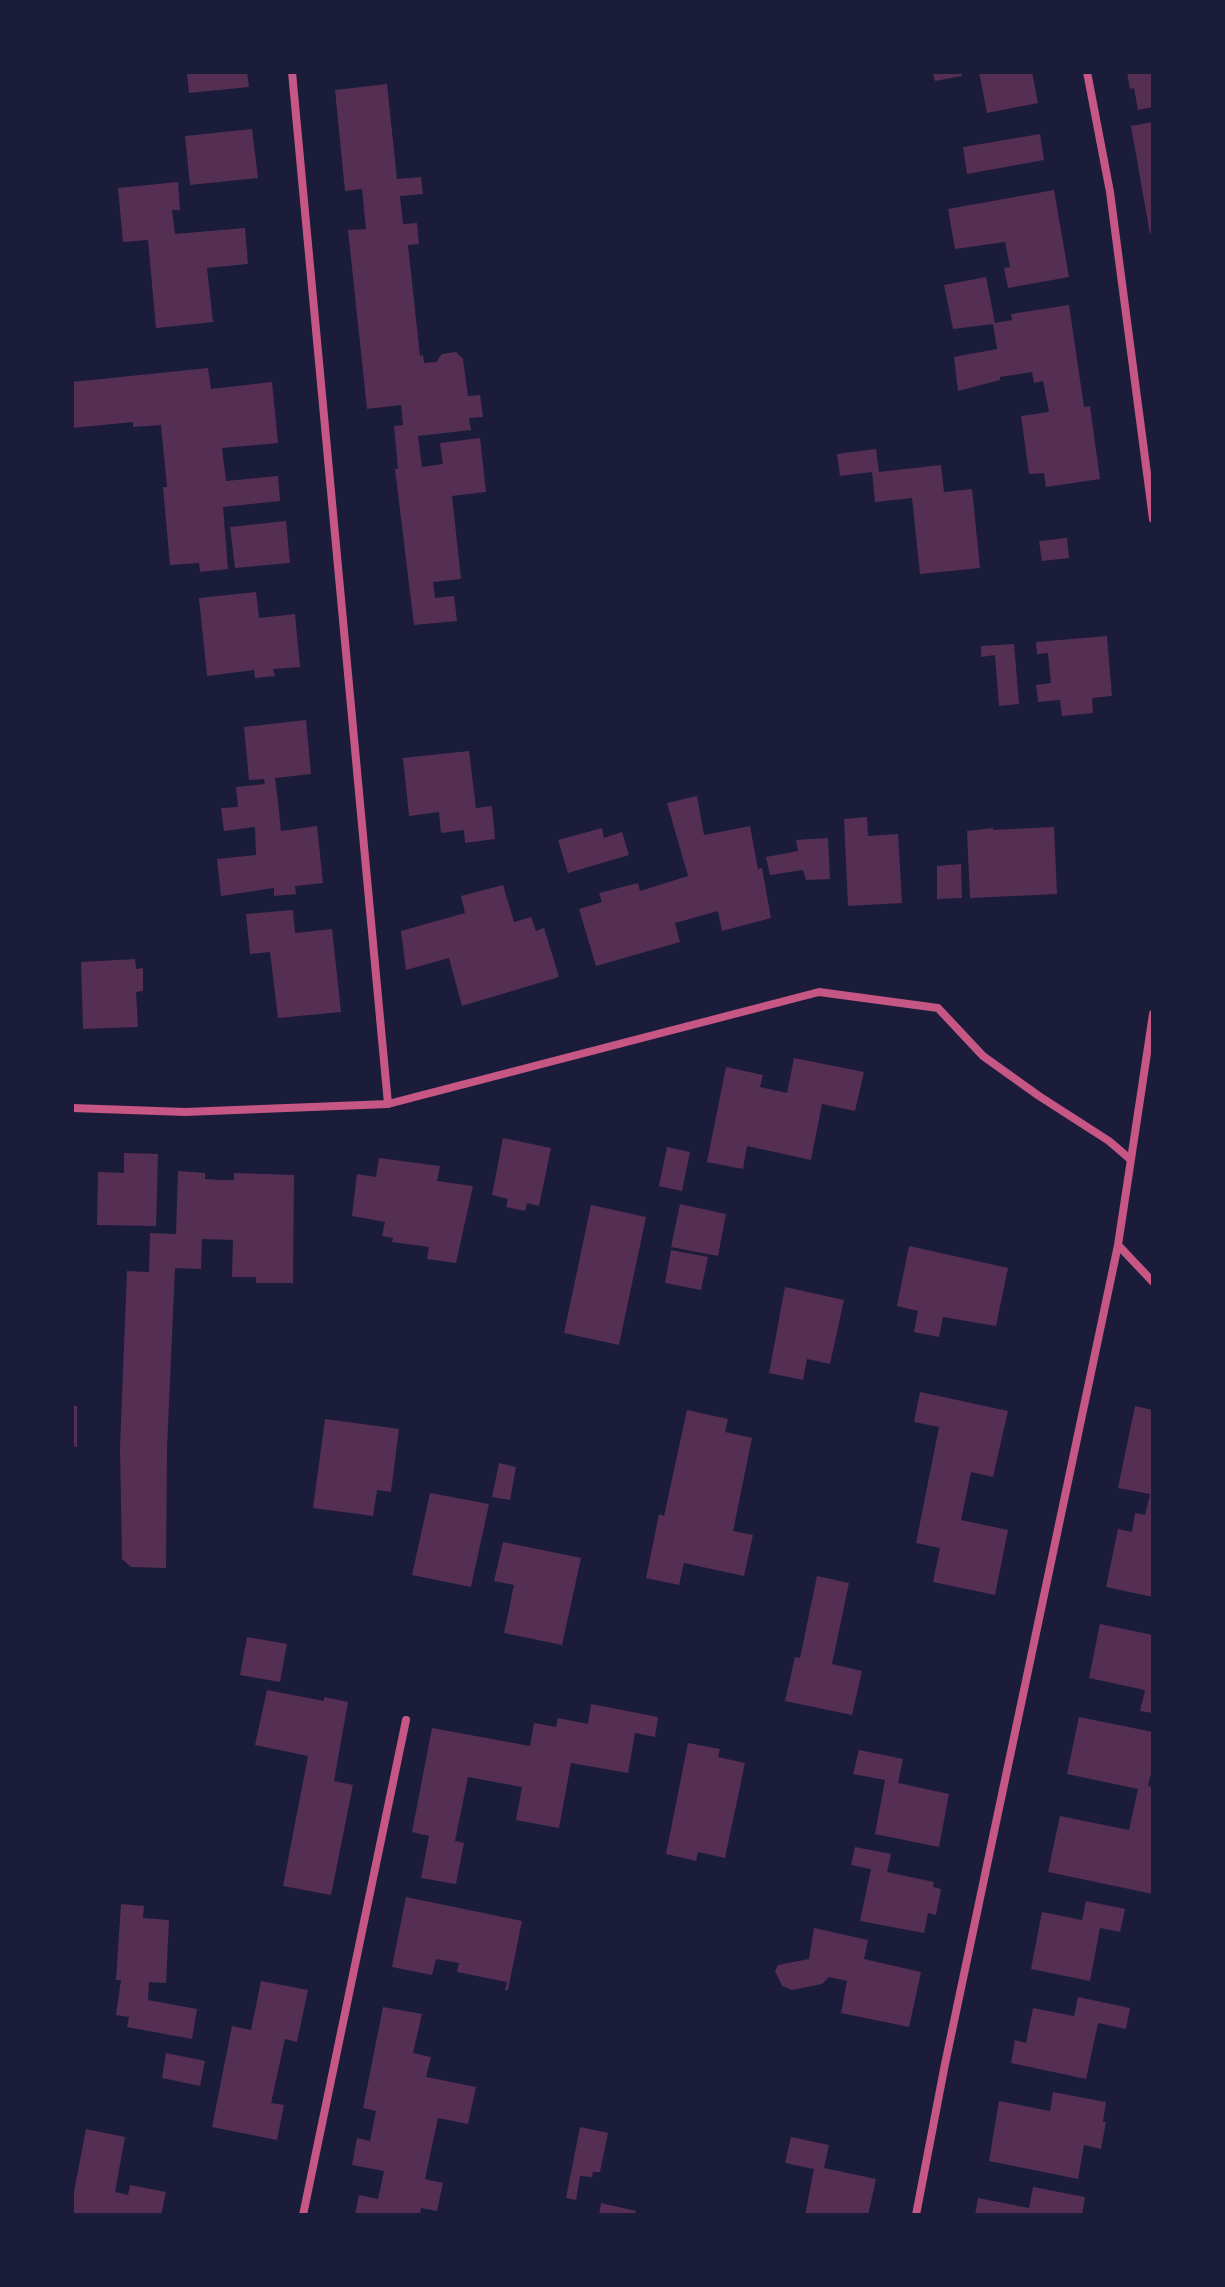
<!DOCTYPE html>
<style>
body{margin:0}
#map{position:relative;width:1225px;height:2287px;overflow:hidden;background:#1b1b3a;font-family:"Noto Sans",sans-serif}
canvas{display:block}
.frame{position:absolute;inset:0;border:74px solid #1b1b3a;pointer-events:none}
</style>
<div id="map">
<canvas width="1225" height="2287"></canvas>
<div class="frame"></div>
</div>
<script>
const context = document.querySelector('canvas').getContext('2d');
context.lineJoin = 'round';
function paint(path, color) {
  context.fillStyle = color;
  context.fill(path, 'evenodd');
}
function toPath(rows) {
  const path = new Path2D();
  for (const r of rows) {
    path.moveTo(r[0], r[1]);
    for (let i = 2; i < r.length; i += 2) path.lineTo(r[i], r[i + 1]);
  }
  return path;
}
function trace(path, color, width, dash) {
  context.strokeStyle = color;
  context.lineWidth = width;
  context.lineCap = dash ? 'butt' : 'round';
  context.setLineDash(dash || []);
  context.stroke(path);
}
paint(toPath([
 [187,72,247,72,249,87,189,93],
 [933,72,961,72,962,76,935,81],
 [979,72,1032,72,1038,103,987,113],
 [1127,72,1153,72,1153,107,1138,110,1134,88,1130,89],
 [387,84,397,179,421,177,423,194,400,196,403,224,417,223,419,244,408,245,420,356,423,355,424,363,436,362,442,354,456,352,463,359,468,396,480,395,483,417,469,418,471,430,418,436,422,467,443,464,440,443,480,438,486,492,452,496,461,579,433,582,435,598,454,596,457,621,414,625,395,469,398,469,394,426,403,425,401,405,367,409,348,230,366,229,362,189,345,191,335,90],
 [1153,122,1153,233,1150,234,1131,126],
 [252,129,258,178,190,185,185,136],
 [1040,134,1044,160,967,174,963,147],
 [178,182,180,210,172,210,175,234,245,228,248,264,207,268,213,322,156,328,148,240,123,242,118,188],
 [1054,190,1069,277,1008,288,1004,268,1010,267,1005,242,955,249,948,209],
 [986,277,995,323,1012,320,1011,314,1069,305,1084,407,1090,406,1100,479,1046,487,1044,473,1029,474,1021,416,1049,412,1043,381,1034,383,1032,372,1000,377,1000,380,958,391,954,357,997,349,993,324,953,329,944,285],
 [208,368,211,389,272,382,278,443,222,448,226,481,278,476,280,501,223,507,228,569,200,572,199,563,170,565,163,487,167,487,161,425,133,427,133,422,72,428,72,382],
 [876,449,879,472,941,465,944,492,972,489,980,568,920,574,912,498,875,502,872,472,840,476,837,454],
 [286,521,290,563,235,568,230,527],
 [1067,538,1069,558,1042,561,1039,541],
 [256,592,259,618,295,614,300,667,273,669,275,676,255,678,254,670,207,676,199,598],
 [1107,636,1112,696,1092,698,1093,713,1062,716,1060,700,1038,702,1036,685,1051,683,1048,653,1037,654,1036,642],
 [1014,644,1019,704,999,706,995,655,981,657,981,646],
 [306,720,311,774,275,778,278,802,281,831,317,826,323,883,295,886,296,894,274,896,274,888,221,896,217,859,256,855,255,827,224,831,221,808,238,807,236,787,265,784,264,779,249,780,244,727],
 [469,751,476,808,492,806,495,839,465,843,464,830,441,833,439,812,409,816,403,758],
 [697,796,704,835,750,826,758,869,762,868,771,918,722,931,718,911,675,923,680,942,596,966,579,909,602,902,599,893,638,883,640,891,688,876,667,803],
 [867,817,868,836,898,834,902,903,848,906,844,819],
 [1054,827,1057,894,970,898,967,831,993,828,993,830],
 [602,828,604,838,622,832,629,855,568,873,558,840],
 [828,838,830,879,806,880,803,870,770,875,766,857,798,851,796,840],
 [961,864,962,898,937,899,937,866],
 [503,885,514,922,531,917,536,931,544,928,559,977,462,1006,449,958,406,970,401,931,465,913,461,896],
 [293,910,295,933,332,929,341,1012,278,1018,270,952,250,954,246,914],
 [135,959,136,969,143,968,143,991,136,992,138,1027,83,1029,81,962],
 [794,1058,864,1072,855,1111,822,1104,811,1160,747,1146,743,1169,707,1162,726,1067,763,1075,760,1087,787,1093],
 [503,1138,551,1148,539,1206,527,1203,525,1211,506,1207,508,1199,492,1195],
 [667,1147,690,1152,682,1191,659,1186],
 [124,1153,158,1154,156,1226,97,1225,98,1172,124,1173],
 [379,1158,440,1166,437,1181,473,1186,456,1263,427,1259,429,1247,392,1242,393,1238,382,1236,385,1222,352,1216,357,1174,376,1177],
 [178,1171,205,1173,205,1179,220,1180,234,1180,234,1173,294,1175,293,1283,256,1283,256,1277,232,1277,233,1240,202,1239,201,1269,175,1268,167,1448,166,1568,131,1567,122,1559,120,1447,127,1271,149,1272,150,1233,176,1234],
 [680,1204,726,1214,718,1256,671,1247],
 [591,1205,646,1217,619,1345,564,1333],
 [909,1246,1008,1268,996,1326,943,1317,939,1337,914,1332,918,1311,897,1306],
 [671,1250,708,1257,701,1290,665,1283],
 [785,1287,844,1300,830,1364,807,1359,803,1380,769,1373],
 [920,1392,1008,1411,993,1477,971,1472,961,1520,1008,1530,995,1595,933,1582,940,1548,916,1543,939,1427,914,1422],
 [72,1406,77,1406,77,1447,72,1446],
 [1135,1406,1153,1410,1153,1597,1106,1587,1118,1529,1132,1532,1135,1513,1145,1515,1150,1494,1118,1488],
 [687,1410,728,1419,725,1432,752,1438,733,1531,753,1535,744,1576,684,1563,679,1585,646,1578,659,1514,664,1516],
 [325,1419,399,1429,391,1492,377,1490,373,1516,313,1508],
 [499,1463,516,1467,510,1500,492,1497],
 [430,1493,489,1504,471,1587,412,1575],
 [503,1542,581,1558,562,1645,504,1633,514,1585,494,1581],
 [817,1576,849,1583,832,1664,862,1671,852,1715,785,1701,795,1657,800,1658],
 [1100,1624,1153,1635,1153,1713,1140,1711,1145,1690,1089,1678],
 [247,1637,287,1644,280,1682,240,1675],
 [267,1690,324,1701,324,1697,348,1702,334,1781,353,1785,331,1895,283,1886,308,1756,255,1745],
 [591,1704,658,1717,655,1737,635,1733,628,1773,571,1763,559,1828,516,1820,522,1787,468,1777,455,1841,464,1843,456,1884,421,1878,429,1836,412,1832,432,1728,530,1746,534,1723,556,1727,558,1718,588,1724],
 [1079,1717,1153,1732,1153,1765,1148,1786,1153,1787,1153,1894,1048,1872,1060,1816,1129,1830,1134,1807,1138,1789,1067,1774],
 [688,1743,720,1749,718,1757,745,1763,725,1858,698,1852,696,1861,666,1854],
 [859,1750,903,1759,898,1783,949,1794,939,1847,875,1834,885,1780,853,1774],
 [855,1847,891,1854,887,1872,934,1882,933,1887,941,1889,936,1915,928,1913,924,1933,860,1921,871,1869,851,1865],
 [406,1897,522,1921,508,1990,505,1990,507,1982,457,1972,459,1963,436,1959,432,1975,392,1967],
 [1086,1901,1125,1909,1120,1932,1100,1928,1090,1981,1031,1969,1042,1912,1082,1920],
 [121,1904,144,1906,143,1918,169,1920,166,1983,149,1982,148,2000,197,2009,192,2039,127,2027,129,2017,116,2015,121,1980,116,1980],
 [814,1928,868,1940,864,1959,921,1972,909,2027,841,2013,847,1981,829,1977,822,1984,792,1990,782,1986,775,1971,778,1965,809,1959],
 [261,1981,308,1990,297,2042,285,2039,271,2103,284,2105,277,2140,212,2127,232,2026,251,2030],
 [1078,1997,1130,2008,1126,2029,1098,2023,1086,2079,1011,2063,1015,2040,1026,2043,1033,2008,1074,2016],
 [383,2007,422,2014,413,2053,431,2057,426,2077,476,2087,468,2124,438,2118,425,2179,443,2183,437,2211,421,2208,420,2215,355,2215,359,2195,378,2199,384,2171,352,2165,357,2138,370,2141,376,2111,363,2108],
 [166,2053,205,2061,200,2086,162,2078],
 [1053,2092,1106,2102,1103,2122,1106,2122,1101,2149,1084,2145,1078,2179,989,2161,999,2101,1050,2111],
 [580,2127,608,2133,600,2172,593,2172,592,2177,580,2176,576,2200,566,2198],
 [86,2129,125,2137,115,2192,128,2195,130,2185,166,2192,161,2215,72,2215,72,2202],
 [791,2137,829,2145,824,2168,876,2179,868,2215,805,2215,814,2169,785,2163],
 [1033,2187,1085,2197,1082,2215,975,2215,978,2198,1029,2208],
 [601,2203,636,2211,635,2215,599,2215]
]), '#542f53');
trace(toPath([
 [292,72,388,1104],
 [1087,72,1110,192,1153,519],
 [1153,1014,1118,1245,1153,1282],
 [72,1108,185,1112,388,1104,819,992,938,1008,983,1056,1039,1096,1109,1141,1130,1159],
 [303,2215,406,1720],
 [916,2215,945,2064,1118,1245]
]), '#c65784', 8);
</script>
